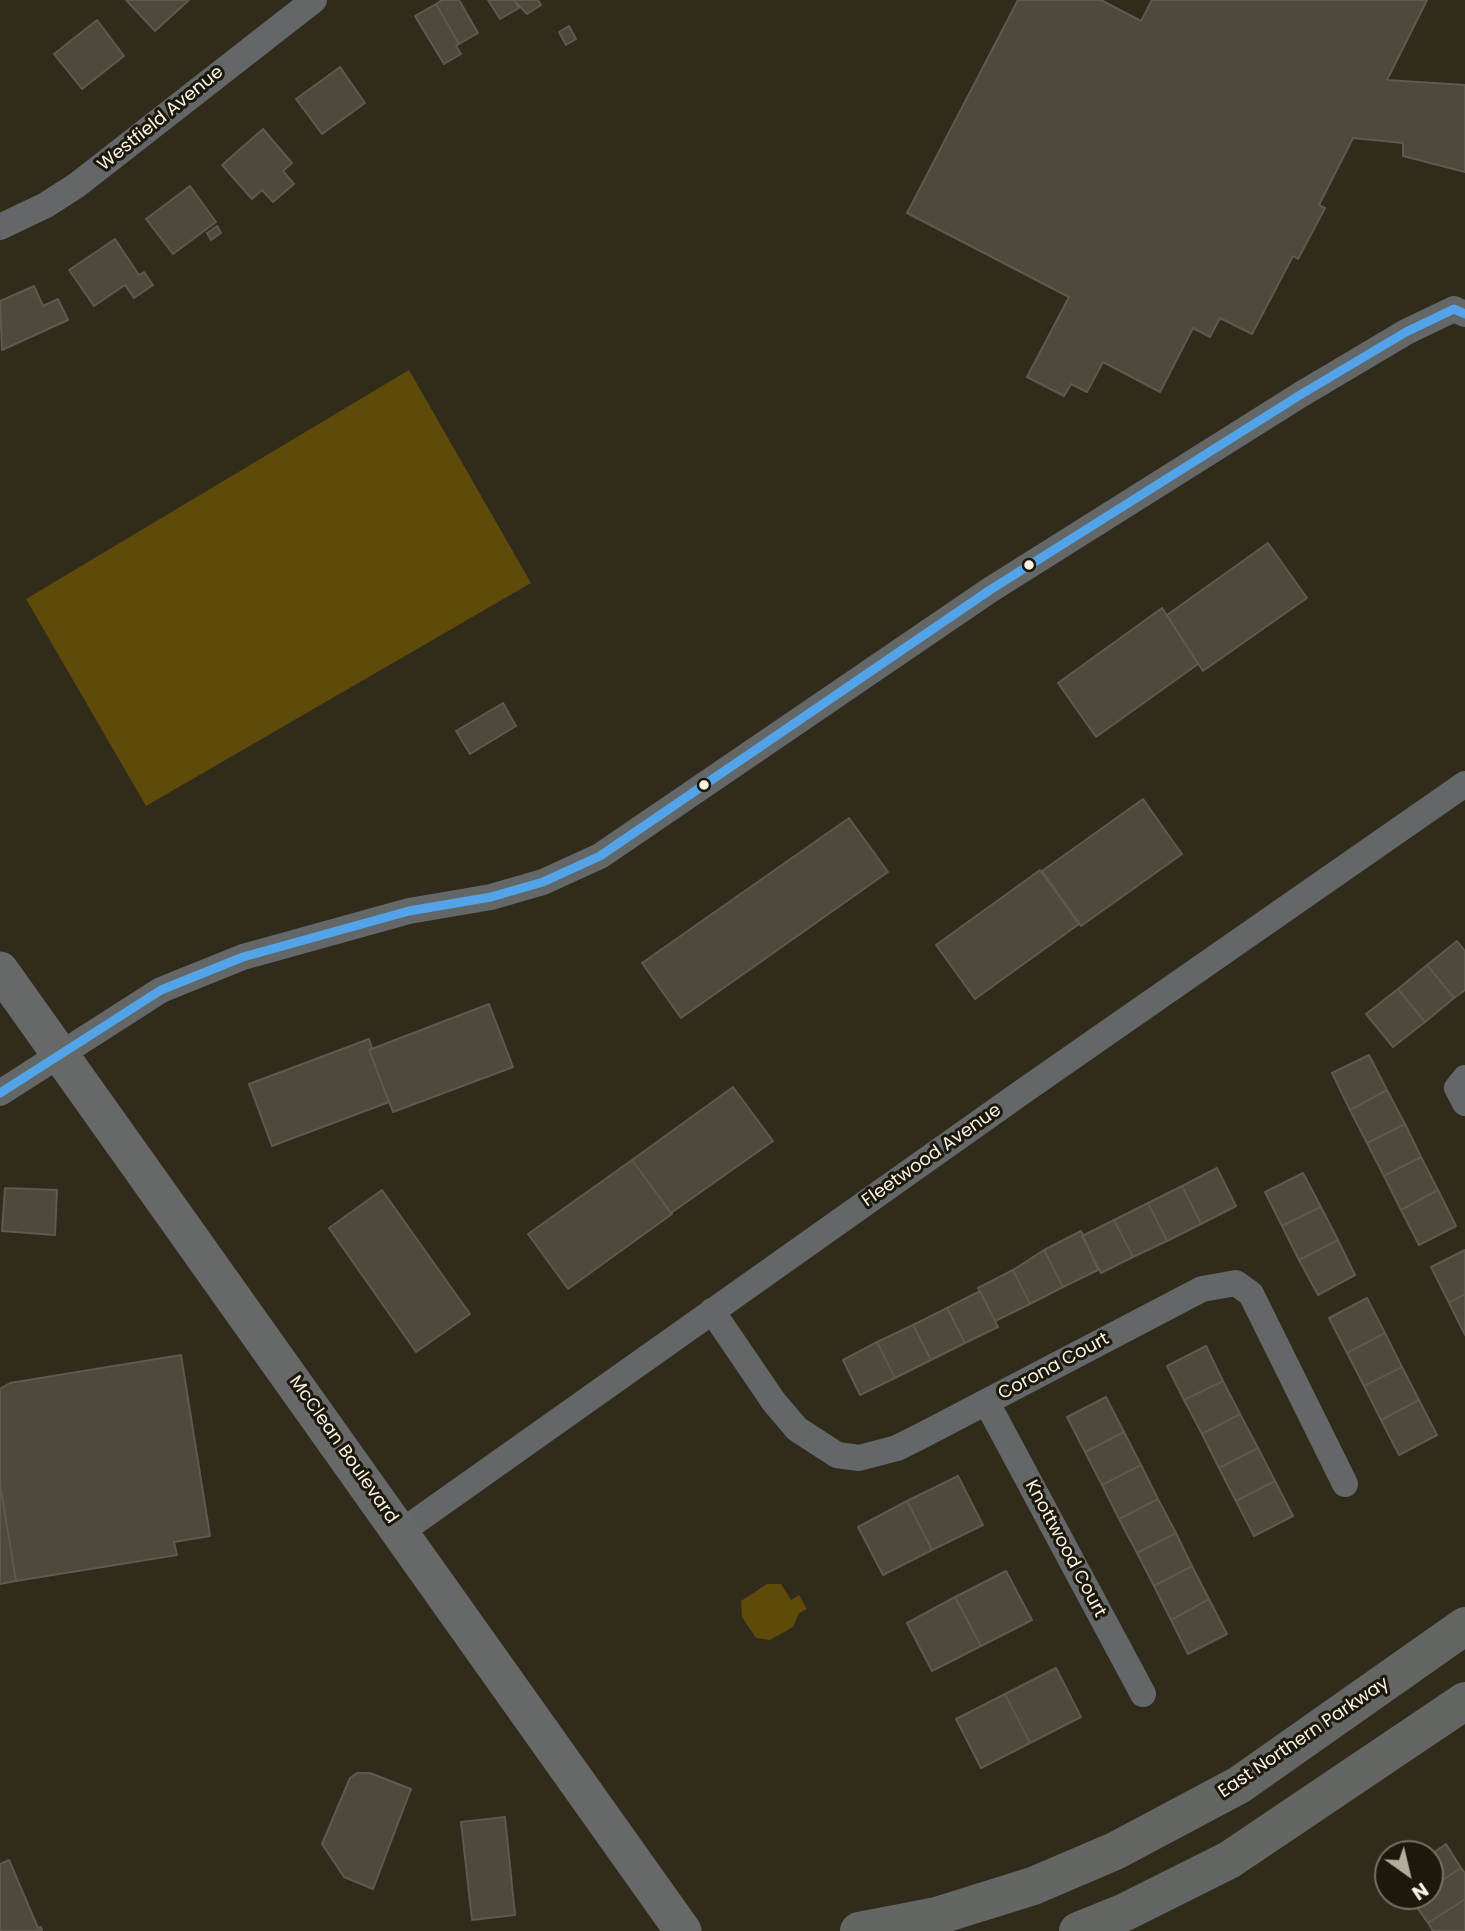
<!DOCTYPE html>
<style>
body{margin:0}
#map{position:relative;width:1465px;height:1931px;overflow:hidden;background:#312b1c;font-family:Poppins,sans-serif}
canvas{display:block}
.north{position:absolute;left:1374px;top:1840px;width:70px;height:70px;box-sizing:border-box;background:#1c180c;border:2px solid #747062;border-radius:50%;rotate:146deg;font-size:19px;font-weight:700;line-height:28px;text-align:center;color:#f9f3e3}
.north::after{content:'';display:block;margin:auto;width:24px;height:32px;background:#b3ad9d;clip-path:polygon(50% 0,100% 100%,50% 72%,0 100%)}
</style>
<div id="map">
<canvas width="1465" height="1931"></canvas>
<div class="north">N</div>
</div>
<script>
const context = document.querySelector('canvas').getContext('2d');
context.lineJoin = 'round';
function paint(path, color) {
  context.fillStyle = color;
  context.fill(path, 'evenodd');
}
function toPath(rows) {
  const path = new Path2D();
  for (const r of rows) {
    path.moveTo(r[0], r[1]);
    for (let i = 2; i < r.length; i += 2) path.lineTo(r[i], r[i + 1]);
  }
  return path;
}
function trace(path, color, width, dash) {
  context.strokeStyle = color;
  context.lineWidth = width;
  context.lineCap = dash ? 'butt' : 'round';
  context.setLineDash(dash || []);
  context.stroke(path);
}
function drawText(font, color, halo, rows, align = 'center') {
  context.font = font + ' Poppins,sans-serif';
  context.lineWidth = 6;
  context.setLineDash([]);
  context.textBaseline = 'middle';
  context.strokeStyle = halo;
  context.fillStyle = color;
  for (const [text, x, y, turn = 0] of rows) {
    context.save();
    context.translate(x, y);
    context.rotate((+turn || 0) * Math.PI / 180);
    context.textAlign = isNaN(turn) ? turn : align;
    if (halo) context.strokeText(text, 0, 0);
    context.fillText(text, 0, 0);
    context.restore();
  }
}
paint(toPath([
 [409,370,531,583,146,806,26,599],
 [767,1584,781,1584,791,1600,799,1595,807,1609,799,1613,793,1627,770,1640,756,1638,742,1617,741,1601]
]), '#5e4a09');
const building = toPath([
 [126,0,189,0,155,31,126,0],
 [442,0,459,0,478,33,459,44,436,4,442,0],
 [488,0,514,0,519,8,500,19,488,0],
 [514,0,538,0,541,5,527,14,514,0],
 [1018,0,1101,0,1141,21,1152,0,1427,0,1387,80,1465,85,1465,172,1403,156,1403,143,1353,138,1319,205,1325,208,1298,259,1293,256,1252,334,1220,318,1210,337,1193,328,1160,392,1103,362,1087,392,1071,384,1064,396,1027,377,1069,297,907,213,1018,0],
 [436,4,459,44,456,46,461,54,444,64,415,16,436,4],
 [97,20,124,56,82,89,54,54,97,20],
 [569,26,576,39,566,45,559,32,569,26],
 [340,67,365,103,322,134,296,99,340,67],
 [263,129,292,163,283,171,294,184,273,202,262,190,252,199,222,165,263,129],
 [190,186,216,222,173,254,146,219,190,186],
 [217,226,221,233,211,240,207,233,217,226],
 [115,239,139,275,144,272,153,285,134,298,125,285,94,306,69,270,115,239],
 [34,286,43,306,58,299,68,320,2,350,0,301,34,286],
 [1268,543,1307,598,1203,671,1167,615,1268,543],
 [1162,608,1198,664,1096,737,1058,683,1162,608],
 [503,703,516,726,470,754,456,731,503,703],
 [1143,799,1182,854,1081,926,1042,871,1143,799],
 [849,818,888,872,681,1018,642,963,849,818],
 [1040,870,1079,924,975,999,936,945,1040,870],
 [1457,941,1465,951,1465,990,1454,998,1427,965,1457,941],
 [1427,965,1454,998,1425,1022,1398,989,1427,965],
 [1398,989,1425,1022,1393,1047,1366,1014,1398,989],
 [489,1004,513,1067,393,1112,369,1050,489,1004],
 [369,1039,372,1048,369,1050,389,1102,272,1146,249,1084,369,1039],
 [1369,1055,1387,1090,1350,1110,1332,1073,1369,1055],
 [733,1087,773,1141,671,1213,632,1160,733,1087],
 [1387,1090,1405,1124,1367,1143,1350,1110,1387,1090],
 [1405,1124,1421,1157,1384,1176,1367,1143,1405,1124],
 [1421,1157,1438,1190,1401,1210,1384,1176,1421,1157],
 [632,1160,672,1214,568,1289,528,1234,632,1160],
 [1217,1168,1236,1206,1201,1224,1182,1186,1217,1168],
 [1303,1173,1321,1207,1282,1226,1265,1192,1303,1173],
 [1182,1186,1201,1224,1167,1241,1148,1203,1182,1186],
 [5,1188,57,1190,55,1235,2,1231,5,1188],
 [382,1190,470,1314,416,1352,329,1228,382,1190],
 [1438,1190,1456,1226,1419,1245,1401,1210,1438,1190],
 [1148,1203,1167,1241,1133,1257,1114,1220,1148,1203],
 [1321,1207,1338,1240,1299,1260,1282,1226,1321,1207],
 [1114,1220,1133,1257,1101,1273,1082,1236,1114,1220],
 [1081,1231,1098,1270,1063,1287,1044,1250,1081,1231],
 [1338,1240,1355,1275,1318,1295,1299,1260,1338,1240],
 [1044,1250,1063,1287,1030,1304,1013,1270,1044,1250],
 [1465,1250,1465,1294,1449,1303,1431,1267,1465,1250],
 [1013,1270,1030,1304,995,1321,978,1288,1013,1270],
 [980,1291,998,1327,965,1343,947,1308,980,1291],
 [1465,1294,1465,1335,1449,1303,1465,1294],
 [1367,1298,1385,1333,1347,1353,1329,1318,1367,1298],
 [947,1308,965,1343,931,1360,913,1325,947,1308],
 [913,1325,931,1360,895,1378,877,1342,913,1325],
 [1385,1333,1402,1367,1364,1386,1347,1353,1385,1333],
 [877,1342,895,1378,860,1395,843,1360,877,1342],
 [1206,1346,1223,1381,1184,1400,1167,1366,1206,1346],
 [181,1355,210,1536,174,1542,177,1555,16,1581,0,1484,0,1389,10,1383,181,1355],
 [1402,1367,1419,1400,1381,1420,1364,1386,1402,1367],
 [1223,1381,1240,1414,1202,1434,1184,1400,1223,1381],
 [1106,1397,1124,1432,1085,1452,1067,1417,1106,1397],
 [1419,1400,1437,1435,1399,1455,1381,1420,1419,1400],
 [1240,1414,1258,1448,1219,1468,1202,1434,1240,1414],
 [1124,1432,1141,1465,1102,1485,1085,1452,1124,1432],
 [1258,1448,1275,1481,1236,1501,1219,1468,1258,1448],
 [1141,1465,1158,1499,1119,1519,1102,1485,1141,1465],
 [958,1476,983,1525,932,1550,907,1501,958,1476],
 [1275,1481,1293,1516,1254,1536,1236,1501,1275,1481],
 [0,1484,16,1581,0,1584,0,1484],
 [1158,1499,1176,1533,1137,1553,1119,1519,1158,1499],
 [907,1501,932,1550,883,1575,858,1527,907,1501],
 [1176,1533,1192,1566,1154,1586,1137,1553,1176,1533],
 [1192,1566,1209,1599,1171,1620,1154,1586,1192,1566],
 [1006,1571,1032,1620,981,1646,955,1597,1006,1571],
 [955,1597,981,1646,932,1671,907,1623,955,1597],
 [1209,1599,1227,1634,1188,1654,1171,1620,1209,1599],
 [1056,1668,1081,1717,1030,1743,1005,1694,1056,1668],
 [1005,1694,1030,1743,981,1768,956,1719,1005,1694],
 [357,1773,370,1773,411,1789,373,1889,344,1877,322,1844,350,1778,357,1773],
 [505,1817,515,1915,472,1920,461,1822,505,1817],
 [1446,1844,1461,1868,1430,1888,1430,1855,1446,1844],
 [9,1860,38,1928,41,1927,42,1931,0,1931,0,1864,9,1860],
 [1461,1868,1465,1873,1465,1899,1428,1923,1412,1900,1418,1896,1430,1896,1430,1888,1461,1868],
 [1465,1899,1465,1931,1433,1931,1428,1923,1465,1899]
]);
paint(building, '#4e493c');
trace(building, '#5e594c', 2);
trace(toPath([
 [0,227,46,205,77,185,314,0],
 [1465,1078,1457,1088,1465,1103],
 [0,1093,161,990,243,957,409,911,491,897,543,882,600,856,990,590,1300,395,1406,332,1454,309,1465,314],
 [712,1311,774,1402,797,1429,837,1455,859,1458,897,1448,923,1435,1202,1289,1236,1283,1251,1294,1345,1484],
 [987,1403,1143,1694],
 [401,1532,1025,1090,1465,784]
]), '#636767', 26);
trace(toPath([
 [0,970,683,1931]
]), '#666967', 37);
trace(toPath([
 [859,1931,937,1916,1033,1886,1115,1851,1239,1785,1465,1626],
 [1078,1931,1125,1912,1229,1860,1465,1701]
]), '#646663', 38);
trace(toPath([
 [0,1093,161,990,243,957,409,911,491,897,543,882,600,856,990,590,1300,395,1406,332,1454,309,1465,314]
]), '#53a3e8', 9);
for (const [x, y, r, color] of [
 [1029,565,6,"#f9f3e3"],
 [704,785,6,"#f9f3e3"]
]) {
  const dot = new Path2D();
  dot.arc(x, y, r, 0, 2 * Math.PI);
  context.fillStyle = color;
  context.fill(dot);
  trace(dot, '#1c180c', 2.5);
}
drawText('18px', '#f9f3e3', '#1c180c', [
 ["Westfield Avenue",161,119,-39],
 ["Fleetwood Avenue",932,1156,-35],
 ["Corona Court",1054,1367,-28],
 ["McClean Boulevard",343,1450,55],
 ["Knottwood Court",1065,1549,62],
 ["East Northern Parkway",1304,1738,-34]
]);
</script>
